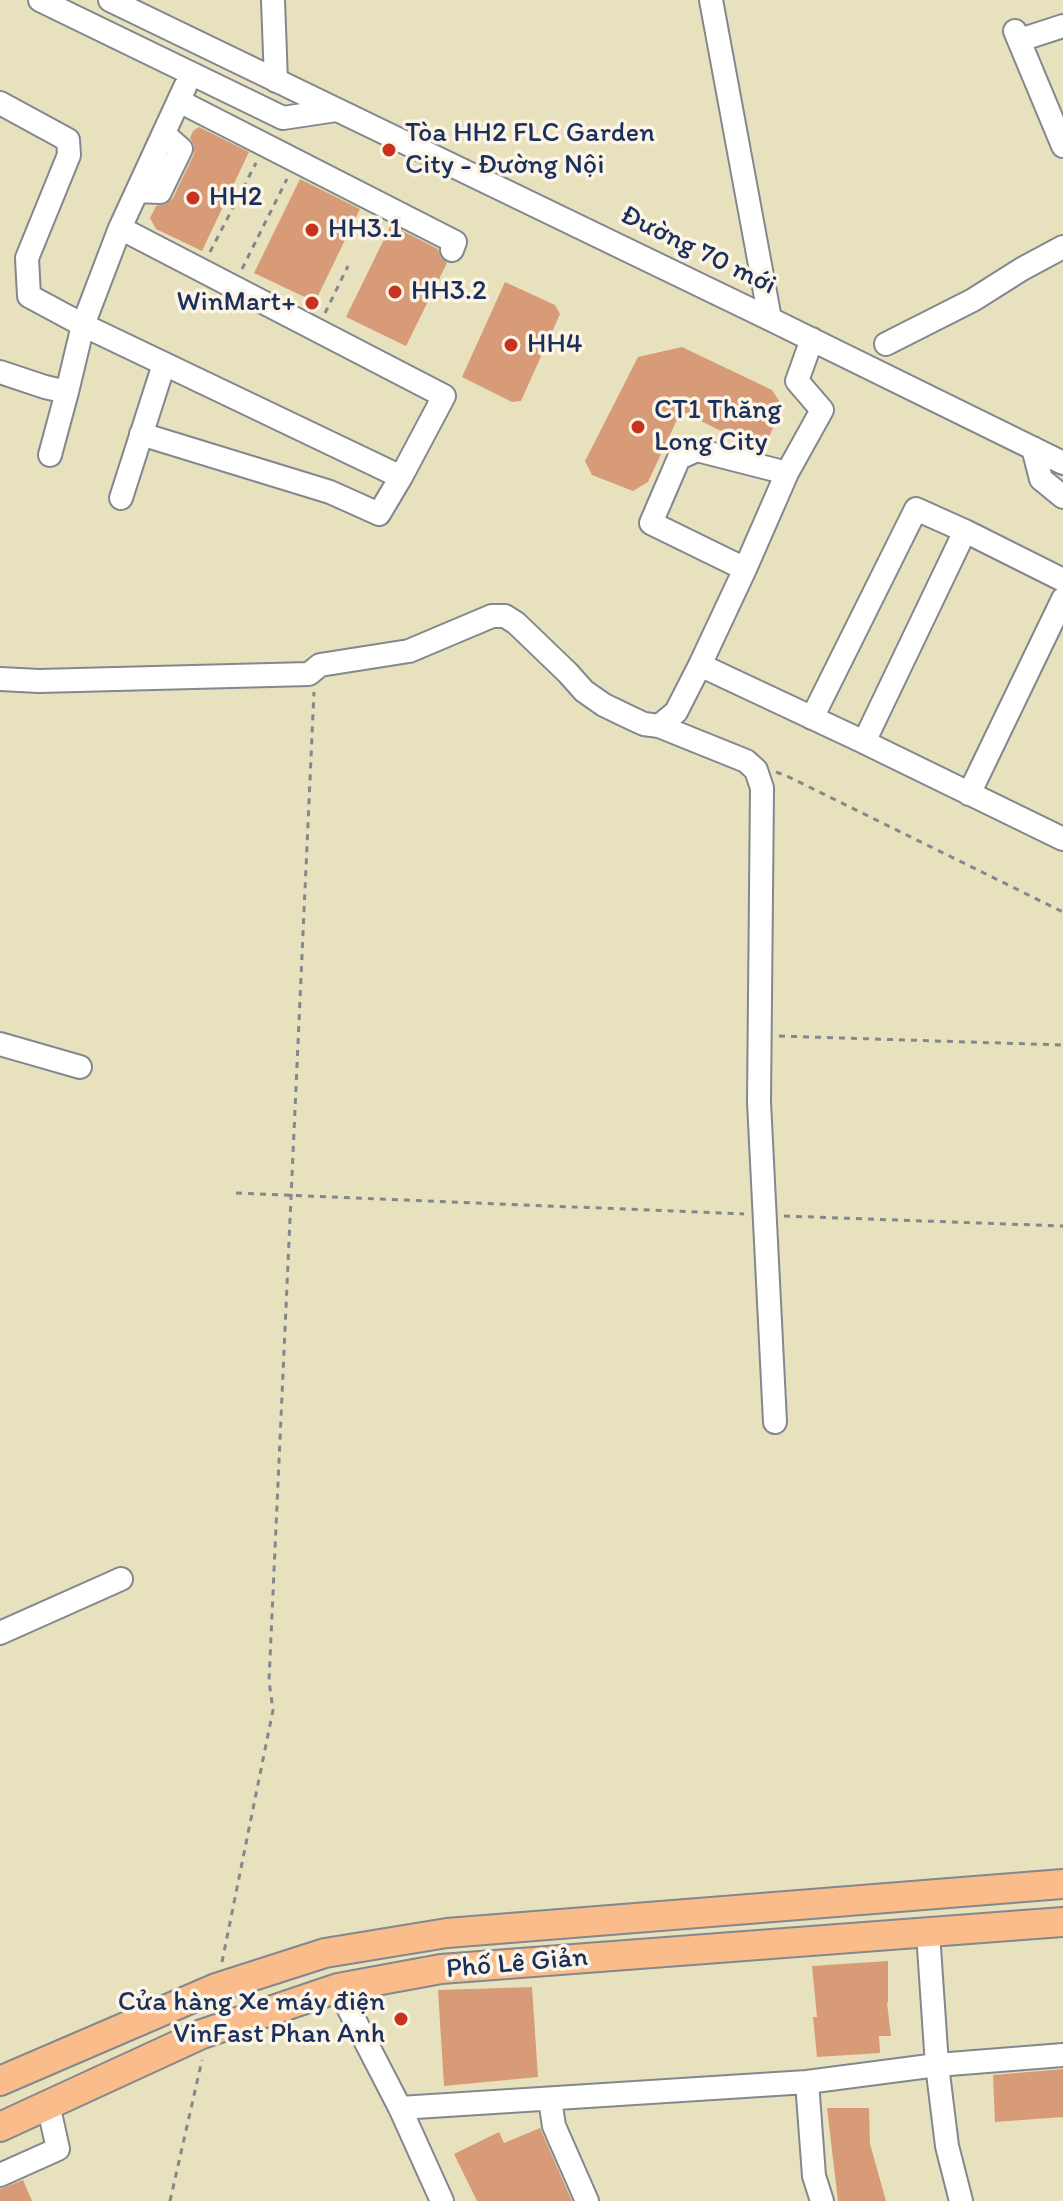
<!DOCTYPE html>
<meta charset="utf-8">
<style>
body{margin:0}
canvas{display:block;background:#e8e1bd}
</style>
<canvas width="1063" height="2201"></canvas>
<script>
const context = document.querySelector('canvas').getContext('2d');
context.lineJoin = 'round';
function paint(path, color) {
  context.fillStyle = color;
  context.fill(path, 'evenodd');
}
function toPath(rows) {
  const path = new Path2D();
  for (const r of rows) {
    path.moveTo(r[0], r[1]);
    for (let i = 2; i < r.length; i += 2) path.lineTo(r[i], r[i + 1]);
  }
  return path;
}
function trace(path, color, width, dash) {
  context.strokeStyle = color;
  context.lineWidth = width;
  context.lineCap = dash ? 'butt' : 'round';
  context.setLineDash(dash || []);
  context.stroke(path);
}
function drawText(font, color, halo, rows, align = 'center') {
  context.font = font + ' Itim,sans-serif';
  context.lineWidth = 7;
  context.setLineDash([]);
  context.textBaseline = 'middle';
  context.strokeStyle = halo;
  context.fillStyle = color;
  for (const [text, x, y, turn = 0] of rows) {
    context.save();
    context.translate(x, y);
    context.rotate((+turn || 0) * Math.PI / 180);
    context.textAlign = isNaN(turn) ? turn : align;
    if (halo) context.strokeText(text, 0, 0);
    context.fillText(text, 0, 0);
    context.restore();
  }
}
paint(toPath([
 [199,127,249,152,202,251,156,229,150,218,156,206,166,204,173,198,194,154,194,145,190,138,193,131],
 [300,179,360,209,315,302,254,273],
 [391,225,438,249,441,258,447,263,406,346,346,317],
 [505,282,555,305,560,314,521,401,512,402,462,377],
 [682,347,772,390,783,407,766,443,759,450,681,411,648,482,633,491,592,475,585,461,638,357],
 [888,1961,888,2003,887,2003,891,2036,879,2036,880,2053,817,2057,813,2017,817,2017,812,1966],
 [532,1987,538,2077,444,2086,438,1990],
 [1063,2069,1063,2117,995,2122,993,2075],
 [827,2108,869,2108,870,2144,886,2201,838,2201],
 [540,2128,572,2201,477,2201,454,2154,499,2132,504,2143],
 [23,2180,32,2201,0,2201,0,2189]
]), '#d79c77');
const minor = toPath([
 [40,0,283,118,336,110],
 [110,0,770,319,1063,463],
 [273,0,276,81],
 [711,0,770,319],
 [1015,31,1063,146],
 [1020,40,1063,26],
 [179,101,455,242,452,250],
 [0,103,68,140,69,155,27,258,29,296,83,325,401,477],
 [138,191,160,192,181,149,164,134],
 [120,228,185,87],
 [886,344,973,300,1022,269,1063,247],
 [0,372,45,387,67,392,83,325,120,228,444,396,401,477,379,514,330,492,141,434],
 [1033,448,1041,479,1063,497],
 [50,455,67,392],
 [121,498,164,364],
 [745,569,651,523,679,458,697,450,787,473],
 [700,665,864,742,965,531],
 [0,679,39,681,309,674,320,665,409,651,492,616,505,616,516,623,568,673,584,691,604,705,631,718,644,724,659,726,676,712,700,665,745,569,787,473,822,410,797,381,812,339],
 [812,718,916,509,965,531,1063,580],
 [659,726,746,761,756,770,762,788,759,1102,775,1422],
 [864,742,1063,839],
 [969,794,1063,599],
 [0,1044,80,1067],
 [0,1633,121,1579],
 [928,1933,937,2065,947,2146,961,2201],
 [338,1988,400,2108,442,2201],
 [807,2082,814,2176,822,2201],
 [550,2100,554,2126,587,2201],
 [400,2108,807,2082,937,2065,1063,2055],
 [0,2175,58,2149,48,2104]
]);
const major = toPath([
 [0,2081,216,1988,325,1953,447,1933,1063,1884],
 [0,2127,202,2034,338,1988,441,1969,1063,1922]
]);
trace(minor, '#82888e', 26);
trace(major, '#82888e', 32);
trace(toPath([
 [210,252,256,163],
 [242,269,287,179],
 [325,313,348,266],
 [776,772,789,777,1063,912],
 [779,1036,1063,1045],
 [236,1193,744,1214],
 [784,1216,1063,1226],
 [222,1962,273,1710,269,1681,314,692],
 [170,2201,202,2060]
]), '#82888e', 3, [6, 6]);
trace(minor, '#fff', 22);
trace(major, '#f9bc8a', 28);
for (const [x, y, r, color] of [
 [389,150,8,"#c8321e"],
 [193,198,8,"#c8321e"],
 [312,230,8,"#c8321e"],
 [395,292,8,"#c8321e"],
 [312,303,8,"#c8321e"],
 [511,345,8,"#c8321e"],
 [638,427,8,"#c8321e"],
 [401,2019,8,"#c8321e"]
]) {
  const dot = new Path2D();
  dot.arc(x, y, r, 0, 2 * Math.PI);
  context.fillStyle = color;
  context.fill(dot);
  trace(dot, '#fcf5e5', 3);
}
drawText('28px', '#1b2f5e', '#fcf5e5', [
 ["Tòa HH2 FLC Garden",405,134],
 ["City - Đường Nội",405,166],
 ["HH2",209,198],
 ["HH3.1",328,230],
 ["HH3.2",411,292],
 ["WinMart+",296,303,"right"],
 ["HH4",527,345],
 ["CT1 Thăng",654,411],
 ["Long City",654,443],
 ["Cửa hàng Xe máy điện",385,2003,"right"],
 ["VinFast Phan Anh",385,2035,"right"]
], 'left');
drawText('28px', '#1b2f5e', '#fcf5e5', [
 ["Đường 70 mới",698,251,26],
 ["Phố Lê Giản",517,1964,-5]
]);
</script>
